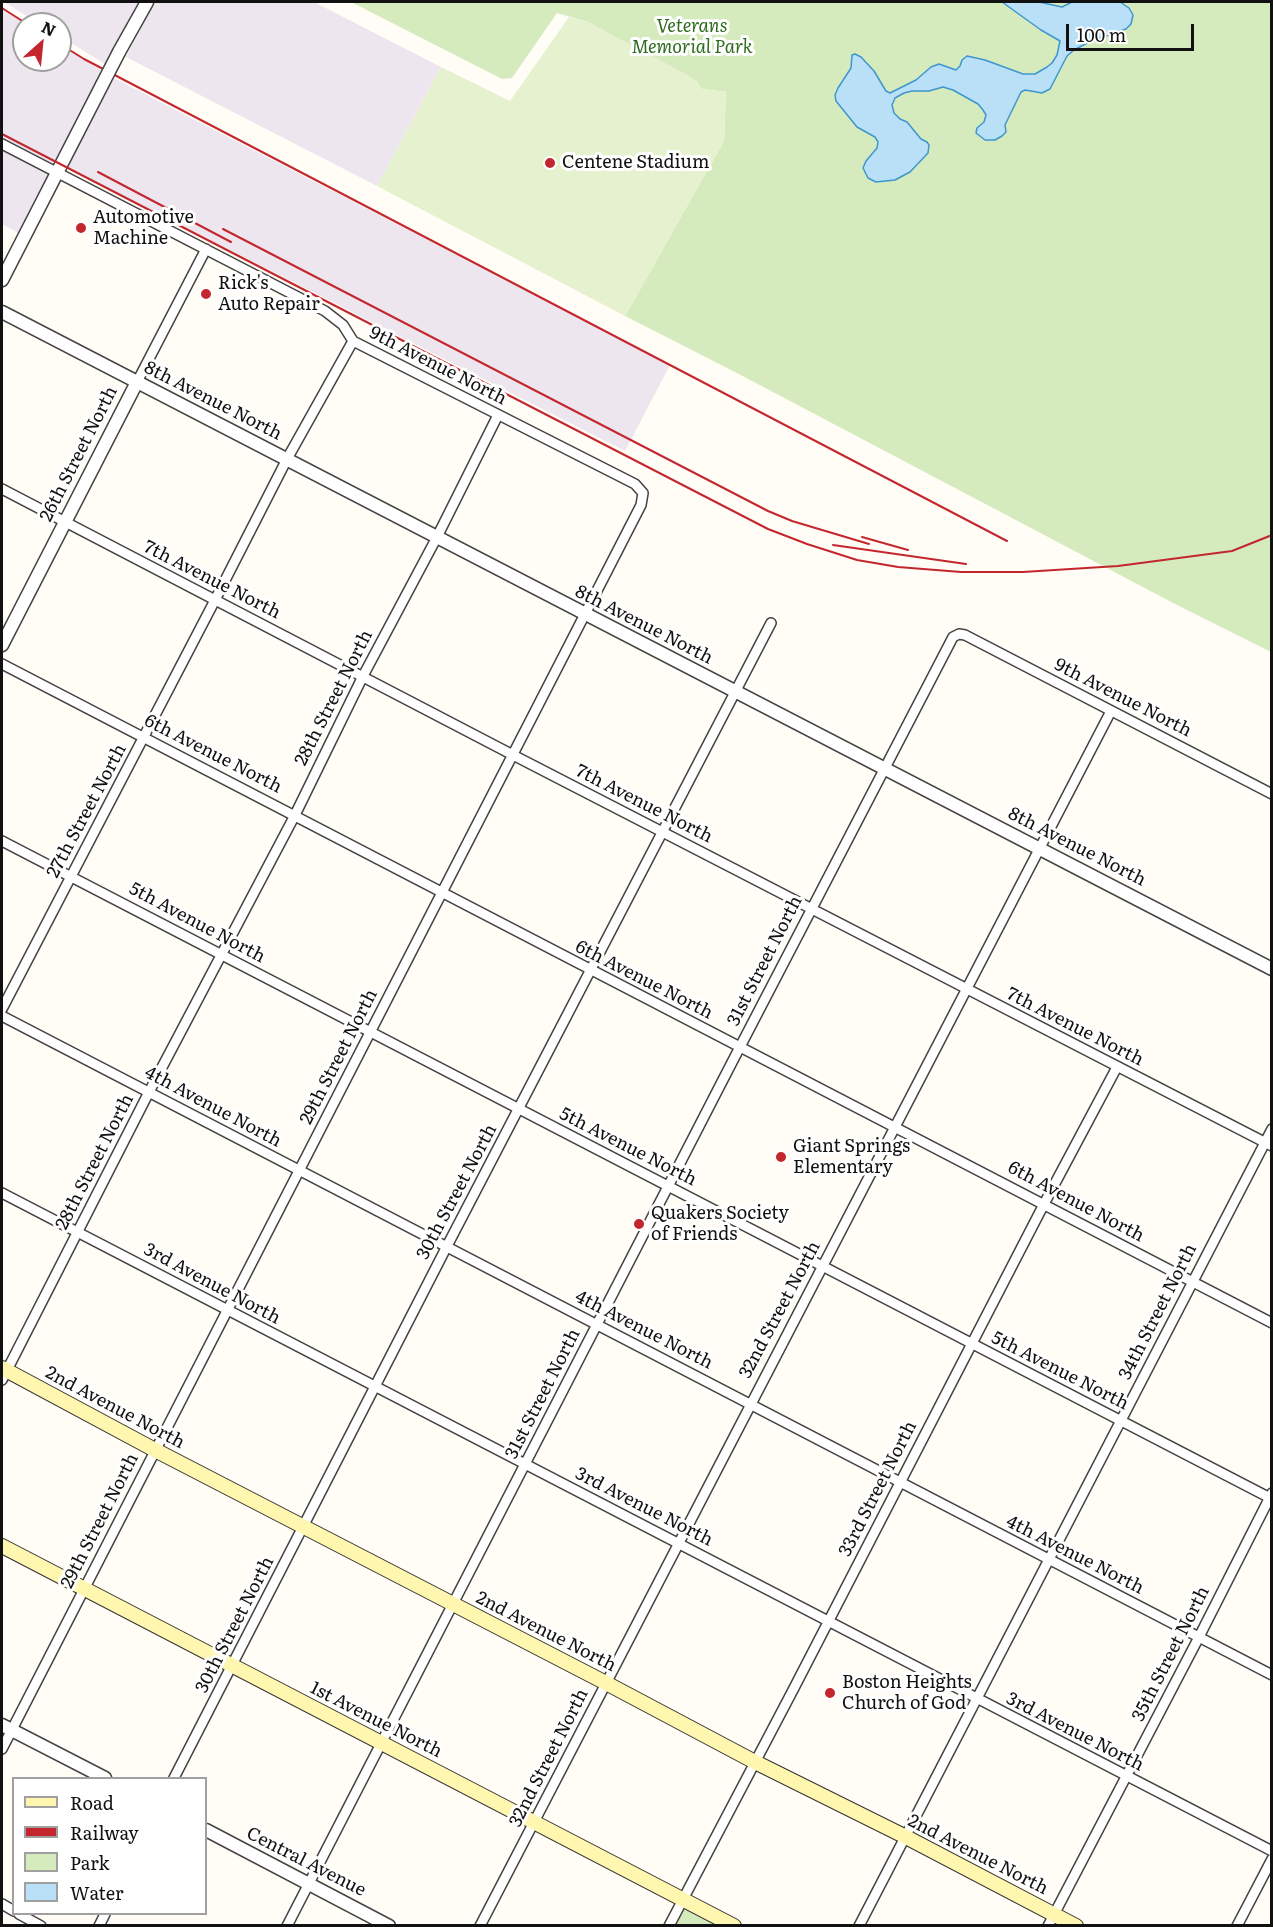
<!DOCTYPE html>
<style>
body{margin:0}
#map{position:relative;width:1273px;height:1927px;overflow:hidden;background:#fffdf5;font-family:Literata,serif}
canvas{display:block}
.frame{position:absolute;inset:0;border:3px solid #111;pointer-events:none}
.legend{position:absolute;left:12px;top:1777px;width:195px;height:138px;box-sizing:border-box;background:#fff;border:2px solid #a0a0a0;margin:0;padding:8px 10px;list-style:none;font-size:18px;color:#111}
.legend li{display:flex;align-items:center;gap:12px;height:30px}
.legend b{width:30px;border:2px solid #a0a0a0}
.north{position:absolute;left:12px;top:12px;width:60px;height:60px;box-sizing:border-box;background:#fff;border:2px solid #a0a0a0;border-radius:50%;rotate:27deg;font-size:16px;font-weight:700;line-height:24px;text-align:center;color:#111}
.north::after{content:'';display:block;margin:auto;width:21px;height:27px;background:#c4262e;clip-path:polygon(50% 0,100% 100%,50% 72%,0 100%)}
.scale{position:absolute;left:1066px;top:24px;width:128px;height:27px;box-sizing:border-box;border:3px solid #111;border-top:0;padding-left:8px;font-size:18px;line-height:21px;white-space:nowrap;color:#111;-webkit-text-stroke:4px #fff;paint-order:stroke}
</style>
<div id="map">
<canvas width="1273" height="1927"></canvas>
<div class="frame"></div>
<ul class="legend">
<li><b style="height:8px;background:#fff6b0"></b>Road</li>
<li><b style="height:8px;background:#c4262e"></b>Railway</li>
<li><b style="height:16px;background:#d5ebbd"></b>Park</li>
<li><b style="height:16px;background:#b9e0f7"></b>Water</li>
</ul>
<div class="north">N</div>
<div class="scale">100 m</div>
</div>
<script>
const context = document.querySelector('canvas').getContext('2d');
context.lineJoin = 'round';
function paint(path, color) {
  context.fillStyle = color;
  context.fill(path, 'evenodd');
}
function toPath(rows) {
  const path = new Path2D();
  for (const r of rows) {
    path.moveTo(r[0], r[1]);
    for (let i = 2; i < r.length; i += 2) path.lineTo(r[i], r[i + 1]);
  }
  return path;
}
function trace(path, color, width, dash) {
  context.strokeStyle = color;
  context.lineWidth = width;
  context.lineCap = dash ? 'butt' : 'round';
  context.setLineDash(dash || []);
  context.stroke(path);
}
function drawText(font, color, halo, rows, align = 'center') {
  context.font = font + ' Literata,serif';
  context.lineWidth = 6;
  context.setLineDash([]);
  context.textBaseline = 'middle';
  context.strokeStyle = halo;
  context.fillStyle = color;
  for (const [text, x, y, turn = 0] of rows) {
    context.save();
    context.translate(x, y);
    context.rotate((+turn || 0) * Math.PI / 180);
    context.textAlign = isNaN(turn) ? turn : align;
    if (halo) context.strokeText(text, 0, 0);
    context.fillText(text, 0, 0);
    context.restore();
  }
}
paint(toPath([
 [4,2,146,2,111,68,60,36,60,24,40,24],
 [155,2,314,2,441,67,377,186,126,57],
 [2,8,27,24,24,24,24,60,60,60,60,44,108,75,670,365,625,451,61,164,24,236,2,224]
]), '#eee6ef');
paint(toPath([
 [351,2,1271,2,1271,652,1177,605,735,372,625,316,724,141,726,92,702,89,696,81,588,22,557,13,512,78,502,79],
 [684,1898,734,1926,669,1926]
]), '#d5ebbd');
paint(toPath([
 [569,17,588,22,686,74,696,81,702,89,726,92,724,141,625,316,377,186,441,67,510,101]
]), '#e6f2cf');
const water = toPath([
 [1002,2,1039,2,1062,7,1072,2,1120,2,1129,8,1133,15,1131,24,1126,29,1091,41,1074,50,1067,56,1050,89,1042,93,1025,90,1021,92,1005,125,1006,132,1002,136,995,140,985,140,976,133,977,128,984,122,986,115,983,110,978,104,953,90,943,87,929,91,912,91,904,93,895,98,892,105,894,113,900,119,907,122,921,139,927,142,929,145,928,153,910,172,895,180,876,182,868,178,863,168,866,161,877,148,878,142,875,137,857,127,836,101,835,95,838,88,851,68,852,55,855,54,861,57,874,71,886,91,890,93,916,80,931,67,939,64,956,70,960,66,962,60,967,56,985,60,1023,74,1035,74,1047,67,1052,63,1057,55,1060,41,1041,30,1002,2]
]);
paint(water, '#b9e0f7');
trace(water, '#3f96cf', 1.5);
const minor = toPath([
 [2,144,325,311,343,325,353,341,635,484,643,493,641,505,2,1749],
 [137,382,206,249],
 [2,489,513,755,1272,1146],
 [2,664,1272,1323],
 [2,841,1272,1499],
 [2,1009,215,600,287,459,353,341],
 [2,1016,1272,1675],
 [2,1193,1272,1851],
 [2,1380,149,1092,295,815,363,676,437,537,498,415],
 [174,1778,446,1248,771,623],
 [2,1904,14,1911],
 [19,1914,41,1926],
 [99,1926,105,1914],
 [287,1926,728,1070,953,637,959,634,965,635,1272,794],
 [480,1926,1111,711],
 [669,1926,793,1690,1044,1204,1117,1067],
 [859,1926,1272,1129],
 [1048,1926,1199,1637,1272,1493],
 [1237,1926,1272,1859]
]);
const tertiary = toPath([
 [119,52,147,2],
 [2,280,102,85],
 [2,312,1272,969],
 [2,645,137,382],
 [2,1725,105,1778],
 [206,1830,389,1926]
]);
const secondary = toPath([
 [2,1368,155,1450,606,1683,755,1762,904,1836,1076,1926],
 [2,1546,734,1926]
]);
trace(minor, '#444', 12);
trace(tertiary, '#444', 15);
trace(secondary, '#333', 16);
trace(minor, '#fff', 9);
trace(tertiary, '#fff', 12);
trace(secondary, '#fff6b0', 14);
trace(toPath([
 [2,8,27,24],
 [60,44,84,59,1007,541],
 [2,134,768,529,807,544,857,560,898,567,961,572,1023,572,1118,566,1232,551,1272,535],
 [98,172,231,242],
 [223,229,768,511,792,521,869,544],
 [862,537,908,550],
 [833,545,966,564]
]), '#c4262e', 2);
const tertiaryBridge = toPath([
 [102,85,119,52]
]);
trace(tertiaryBridge, '#444', 15, []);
trace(tertiaryBridge, '#fff', 12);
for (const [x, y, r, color] of [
 [550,163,6,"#c4262e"],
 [81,228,6,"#c4262e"],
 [206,294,6,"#c4262e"],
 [781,1157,6,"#c4262e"],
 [639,1224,6,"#c4262e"],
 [830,1693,6,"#c4262e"]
]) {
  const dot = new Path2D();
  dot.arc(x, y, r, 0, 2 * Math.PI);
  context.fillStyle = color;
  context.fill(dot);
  trace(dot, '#fff', 2);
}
drawText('italic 18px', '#2f6b1f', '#fff', [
 ["Veterans",692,27],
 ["Memorial Park",692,48]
]);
drawText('18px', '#111', '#fff', [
 ["Centene Stadium",562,163],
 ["Automotive",93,218],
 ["Machine",93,239],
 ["Rick's",218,284],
 ["Auto Repair",218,305],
 ["Giant Springs",793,1147],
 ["Elementary",793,1168],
 ["Quakers Society",651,1214],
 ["of Friends",651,1235],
 ["Boston Heights",842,1683],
 ["Church of God",842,1704]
], 'left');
drawText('18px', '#111', '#fff', [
 ["9th Avenue North",438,366,27],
 ["8th Avenue North",213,401,27],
 ["26th Street North",79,454,-63],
 ["7th Avenue North",212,580,27],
 ["8th Avenue North",644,625,27],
 ["28th Street North",334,698,-63],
 ["9th Avenue North",1123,698,27],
 ["6th Avenue North",213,754,27],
 ["7th Avenue North",644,804,27],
 ["27th Street North",87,811,-62],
 ["8th Avenue North",1077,847,27],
 ["5th Avenue North",197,923,28],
 ["31st Street North",765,961,-63],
 ["6th Avenue North",644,980,27],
 ["7th Avenue North",1075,1027,27],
 ["29th Street North",339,1057,-63],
 ["4th Avenue North",213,1107,28],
 ["5th Avenue North",628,1147,27],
 ["28th Street North",95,1162,-63],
 ["30th Street North",457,1192,-62],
 ["6th Avenue North",1076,1202,28],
 ["3rd Avenue North",212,1284,28],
 ["32nd Street North",780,1310,-62],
 ["34th Street North",1158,1312,-63],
 ["4th Avenue North",644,1330,27],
 ["5th Avenue North",1060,1371,27],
 ["31st Street North",543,1394,-63],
 ["2nd Avenue North",115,1408,28],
 ["33rd Street North",878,1489,-63],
 ["3rd Avenue North",644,1507,27],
 ["29th Street North",100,1521,-63],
 ["4th Avenue North",1075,1555,27],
 ["30th Street North",235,1625,-63],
 ["2nd Avenue North",546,1632,27],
 ["35th Street North",1171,1654,-63],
 ["1st Avenue North",376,1720,27],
 ["3rd Avenue North",1075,1732,27],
 ["32nd Street North",549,1758,-63],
 ["2nd Avenue North",978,1855,27],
 ["Central Avenue",306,1862,27]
]);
</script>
